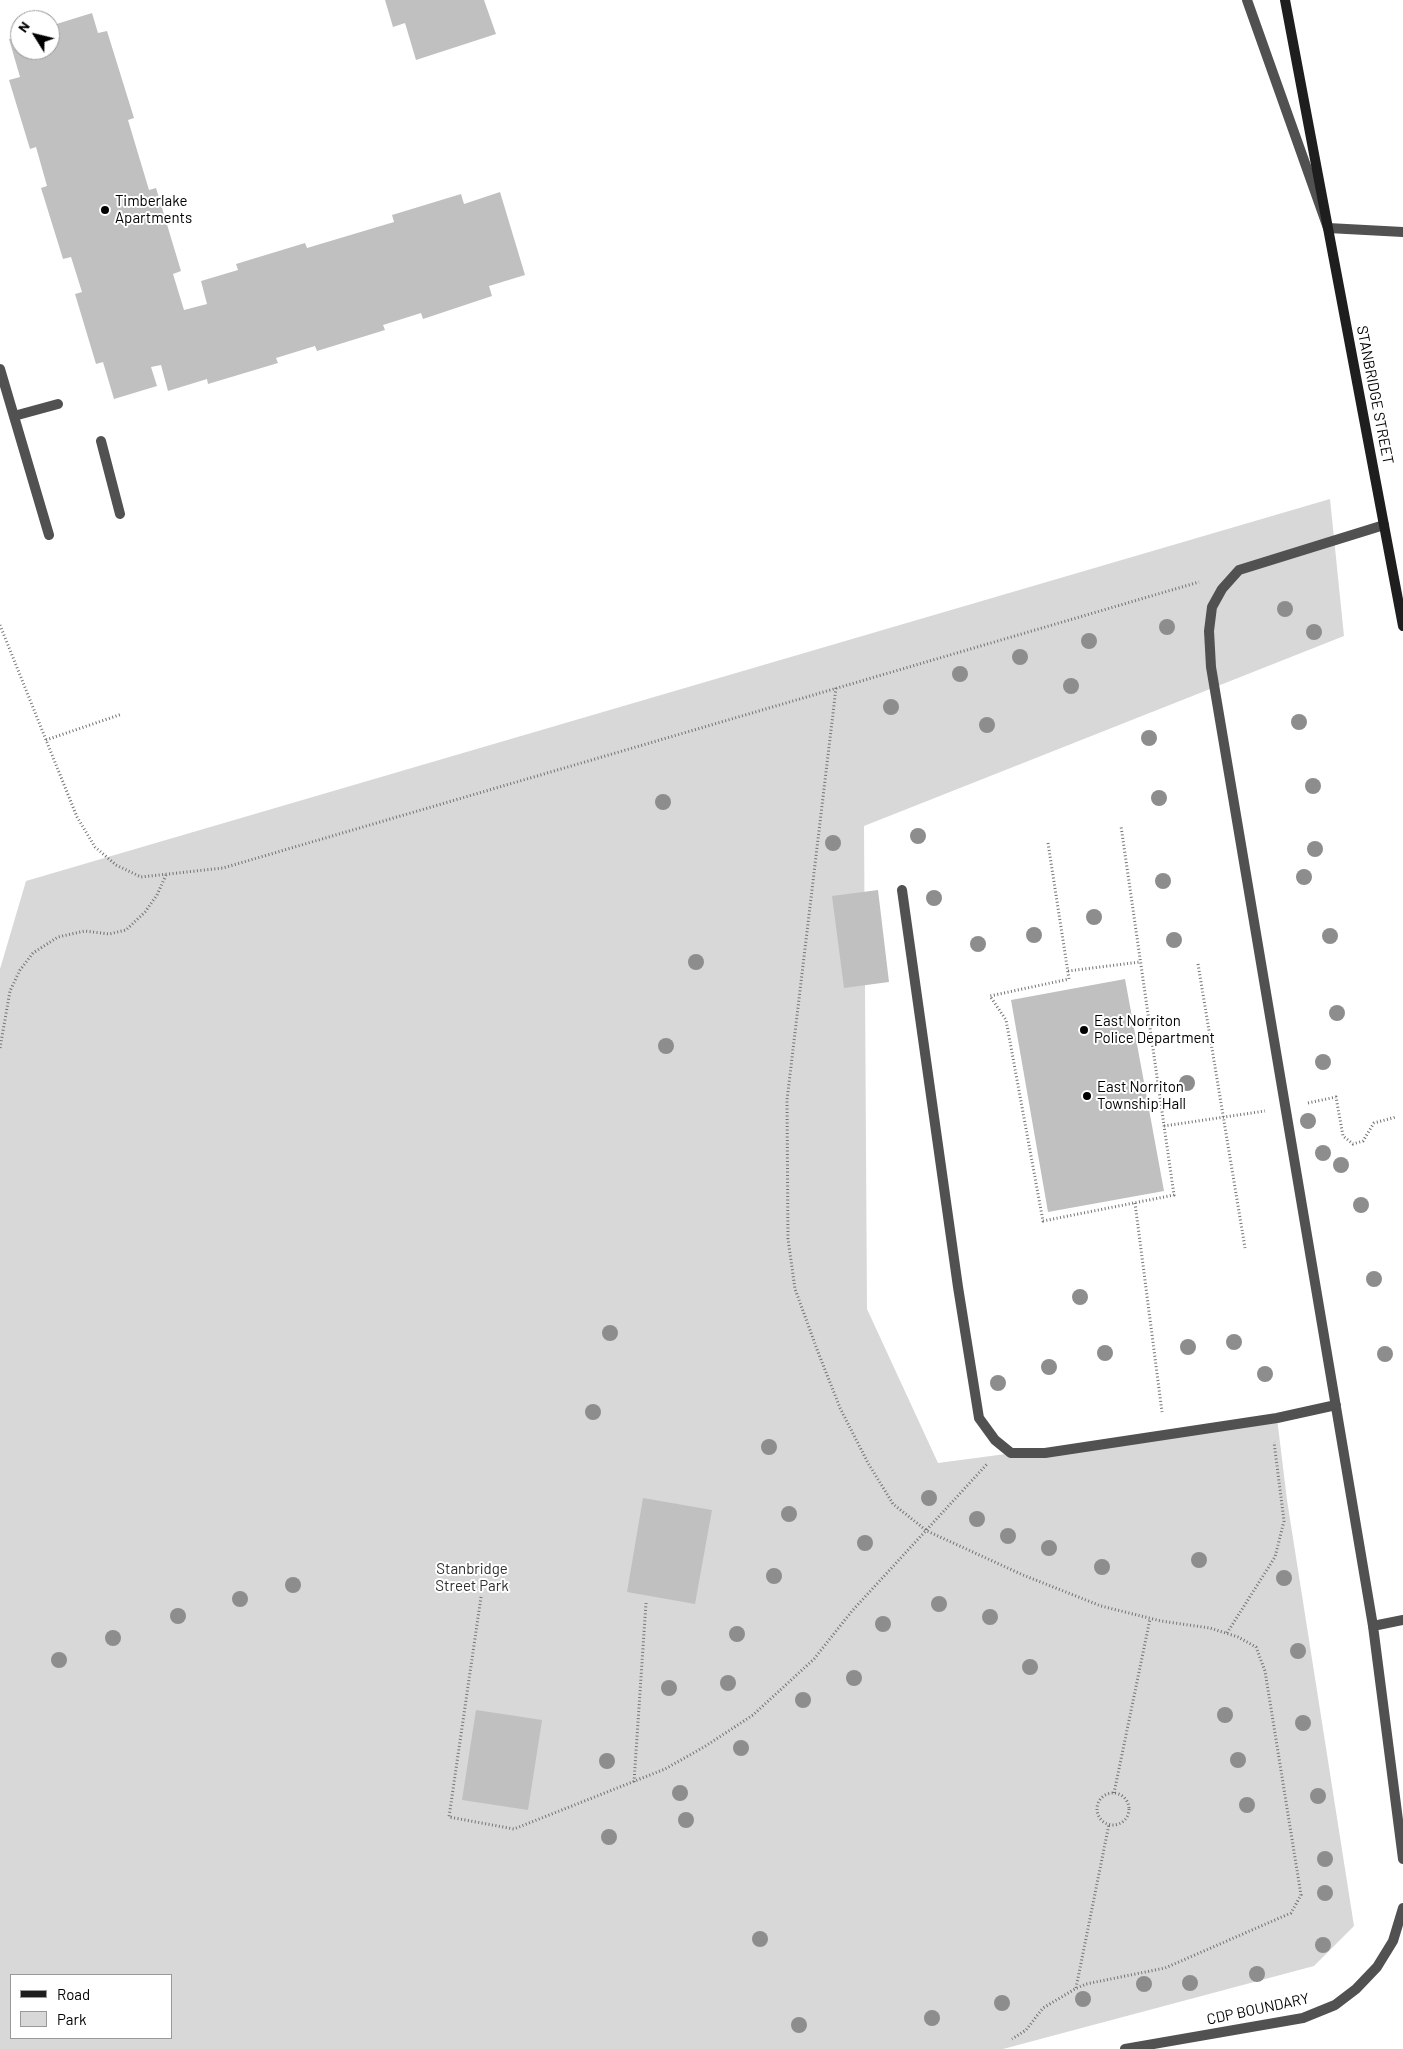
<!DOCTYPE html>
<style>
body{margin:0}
#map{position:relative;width:1403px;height:2049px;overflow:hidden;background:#fff;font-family:Barlow,sans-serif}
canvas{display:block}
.legend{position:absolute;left:10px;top:1974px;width:162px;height:65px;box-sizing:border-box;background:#fff;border:1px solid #999;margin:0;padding:6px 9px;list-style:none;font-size:15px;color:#000}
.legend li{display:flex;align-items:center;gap:10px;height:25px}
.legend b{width:25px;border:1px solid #999}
.north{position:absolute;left:10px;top:10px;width:50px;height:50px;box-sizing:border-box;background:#fff;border:1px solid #999;border-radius:50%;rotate:306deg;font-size:14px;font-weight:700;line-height:20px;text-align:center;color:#000}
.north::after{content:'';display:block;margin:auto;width:18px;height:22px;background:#000;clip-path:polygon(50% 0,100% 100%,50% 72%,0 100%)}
</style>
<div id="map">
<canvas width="1403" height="2049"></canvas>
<ul class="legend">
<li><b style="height:6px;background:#1e1e1e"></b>Road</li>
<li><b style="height:14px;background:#d8d8d8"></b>Park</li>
</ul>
<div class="north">N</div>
</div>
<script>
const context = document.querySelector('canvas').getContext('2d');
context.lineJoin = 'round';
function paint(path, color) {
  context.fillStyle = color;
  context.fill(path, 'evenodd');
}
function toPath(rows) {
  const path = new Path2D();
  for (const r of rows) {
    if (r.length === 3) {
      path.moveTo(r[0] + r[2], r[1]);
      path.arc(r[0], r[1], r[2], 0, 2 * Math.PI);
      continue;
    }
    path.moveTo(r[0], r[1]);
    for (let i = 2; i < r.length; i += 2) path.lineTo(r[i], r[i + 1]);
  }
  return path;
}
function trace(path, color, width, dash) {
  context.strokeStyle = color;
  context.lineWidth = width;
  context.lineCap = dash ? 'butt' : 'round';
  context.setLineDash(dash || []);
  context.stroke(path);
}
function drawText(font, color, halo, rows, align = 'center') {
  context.font = font + ' Barlow,sans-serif';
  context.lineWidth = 4;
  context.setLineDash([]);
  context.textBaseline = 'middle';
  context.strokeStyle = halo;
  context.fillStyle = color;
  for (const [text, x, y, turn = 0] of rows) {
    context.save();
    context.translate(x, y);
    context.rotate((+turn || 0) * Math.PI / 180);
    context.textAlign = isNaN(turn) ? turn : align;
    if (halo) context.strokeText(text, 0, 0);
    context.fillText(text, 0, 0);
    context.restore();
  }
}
paint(toPath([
 [1330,499,1344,636,864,826,867,1309,938,1463,1277,1418,1287,1500,1354,1926,1314,1966,1003,2049,0,2049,0,969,26,881],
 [11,1975,171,1975,171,2038,11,2038]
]), '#d8d8d8');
paint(toPath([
 [385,0,484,0,496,34,416,60,405,23,393,27],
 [92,13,98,33,107,31,134,118,128,120,149,190,156,188,181,271,173,274,184,310,207,304,201,281,238,270,236,264,305,243,307,248,394,222,392,215,461,194,464,204,500,192,525,275,489,286,492,296,423,319,421,313,383,325,385,330,317,351,315,346,276,358,278,363,208,384,207,379,168,391,161,365,151,367,157,386,114,399,103,362,96,364,75,294,82,292,71,257,63,259,41,188,47,186,36,147,30,149,9,80,20,77,9,39,20,36,20,50,50,50,50,26],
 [878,890,889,982,844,988,832,896],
 [1125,979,1164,1191,1048,1212,1011,1000],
 [643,1498,712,1510,695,1604,627,1592],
 [476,1710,542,1720,528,1810,462,1800]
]), '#c0c0c0');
trace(toPath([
 [0,625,77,817,95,847,116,865,141,877,223,868,1199,582],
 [836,688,787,1100,788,1239,795,1289,818,1352,840,1408,868,1463,893,1504,927,1531,1023,1575,1101,1606,1161,1621,1210,1628,1238,1637,1256,1647,1265,1671,1301,1895,1291,1913,1165,1968,1086,1984,1075,1989,1043,2008,1026,2030,1012,2039],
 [46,740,122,714],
 [1048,843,1069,979,990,996,1006,1020,1043,1221,1174,1195,1121,826],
 [1198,964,1245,1248],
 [1068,971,1140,962],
 [0,1048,10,991,20,970,33,953,58,937,85,931,109,934,126,930,145,912,157,895,166,875],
 [1308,1103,1336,1097,1343,1136,1353,1144,1363,1141,1374,1123,1396,1117],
 [1164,1126,1265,1111],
 [1135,1203,1162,1412],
 [481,1597,449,1817,514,1829,665,1769,704,1747,753,1715,814,1659,852,1611,988,1463],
 [1227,1633,1275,1557,1284,1521,1274,1442],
 [634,1782,646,1603],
 [1114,1793,1150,1619],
 [1113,1809,16],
 [1076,1988,1109,1824]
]), '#737373', 3, [1, 2.5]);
trace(toPath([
 [0,369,49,535],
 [14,416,58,404],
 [101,441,120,514],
 [902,890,958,1287,979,1418,995,1440,1011,1453,1045,1453,1277,1418,1336,1405],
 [1373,1626,1211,667,1209,631,1212,607,1222,589,1239,570,1384,525]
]), '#515151', 10);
trace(toPath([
 [1247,0,1328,228,1403,232],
 [1403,1620,1373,1626,1403,1859],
 [1125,2049,1303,2018,1335,2005,1356,1989,1377,1967,1393,1941,1403,1908]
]), '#515151', 10);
trace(toPath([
 [1285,0,1403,626]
]), '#1e1e1e', 10);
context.fillStyle = '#8d8d8d';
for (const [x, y] of [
 [1285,609],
 [1167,627],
 [1314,632],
 [1089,641],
 [1020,657],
 [960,674],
 [1071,686],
 [891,707],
 [1299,722],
 [987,725],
 [1149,738],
 [1313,786],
 [1159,798],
 [663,802],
 [918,836],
 [833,843],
 [1315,849],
 [1304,877],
 [1163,881],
 [934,898],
 [1094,917],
 [1034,935],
 [1330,936],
 [1174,940],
 [978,944],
 [696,962],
 [1337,1013],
 [666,1046],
 [1323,1062],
 [1187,1083],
 [1308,1121],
 [1323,1153],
 [1341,1165],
 [1361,1205],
 [1374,1279],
 [1080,1297],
 [610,1333],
 [1234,1342],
 [1188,1347],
 [1105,1353],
 [1385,1354],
 [1049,1367],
 [1265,1374],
 [998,1383],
 [593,1412],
 [769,1447],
 [929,1498],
 [789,1514],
 [977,1519],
 [1008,1536],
 [865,1543],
 [1049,1548],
 [1199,1560],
 [1102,1567],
 [774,1576],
 [1284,1578],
 [293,1585],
 [240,1599],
 [939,1604],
 [178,1616],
 [990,1617],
 [883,1624],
 [737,1634],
 [113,1638],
 [1298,1651],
 [59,1660],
 [1030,1667],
 [854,1678],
 [728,1683],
 [669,1688],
 [803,1700],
 [1225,1715],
 [1303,1723],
 [741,1748],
 [1238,1760],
 [607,1761],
 [680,1793],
 [1318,1796],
 [1247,1805],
 [686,1820],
 [609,1837],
 [1325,1859],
 [1325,1893],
 [760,1939],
 [1323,1945],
 [1257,1974],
 [1190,1983],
 [1144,1984],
 [1083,1999],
 [1002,2003],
 [932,2018],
 [799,2025]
]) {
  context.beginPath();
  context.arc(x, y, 8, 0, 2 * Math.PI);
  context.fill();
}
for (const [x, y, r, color] of [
 [105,210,5,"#000"],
 [1084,1030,5,"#000"],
 [1087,1096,5,"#000"]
]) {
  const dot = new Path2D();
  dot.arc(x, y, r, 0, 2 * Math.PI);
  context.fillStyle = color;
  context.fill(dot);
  trace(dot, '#fff', 2);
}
drawText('15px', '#000', '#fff', [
 ["Timberlake",115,201],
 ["Apartments",115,218],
 ["East Norriton",1094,1021],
 ["Police Department",1094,1038],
 ["East Norriton",1097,1087],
 ["Township Hall",1097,1104]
], 'left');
drawText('15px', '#000', '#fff', [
 ["STANBRIDGE STREET",1375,395,79],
 ["CDP BOUNDARY",1258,2009,-12]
]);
drawText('15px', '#2f2f2f', '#fff', [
 ["Stanbridge",472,1569],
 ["Street Park",472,1586]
]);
</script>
